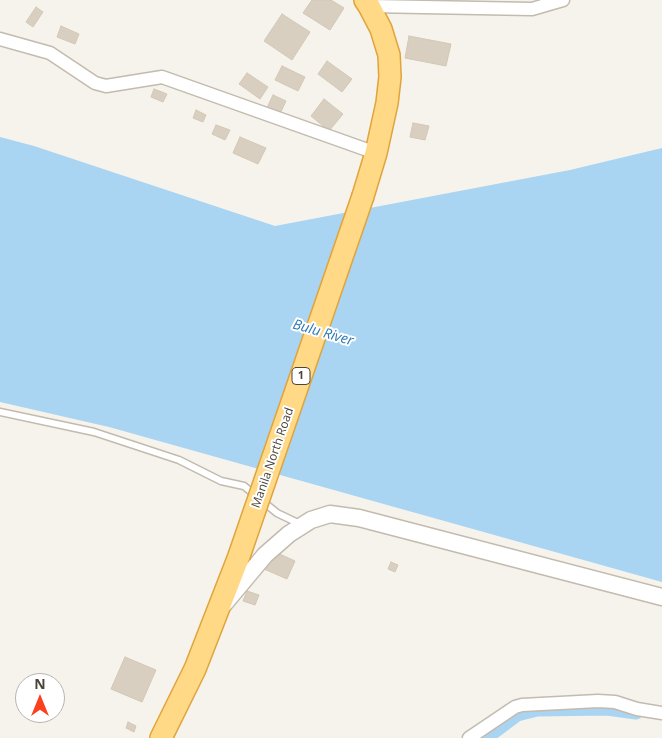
<!DOCTYPE html>
<style>
body{margin:0}
#map{position:relative;width:662px;height:738px;overflow:hidden;background:#f6f3ec;font-family:"Open Sans",sans-serif}
canvas{display:block}
.north{position:absolute;left:15px;top:673px;width:50px;height:50px;box-sizing:border-box;background:#fff;border:1px solid #b7b4b0;border-radius:50%;rotate:0deg;font-size:14px;font-weight:700;line-height:20px;text-align:center;color:#4b4439}
.north::after{content:'';display:block;margin:auto;width:18px;height:22px;background:#fc3f1d;clip-path:polygon(50% 0,100% 100%,50% 72%,0 100%)}
</style>
<div id="map">
<canvas width="662" height="738"></canvas>
<div class="north">N</div>
</div>
<script>
const context = document.querySelector('canvas').getContext('2d');
context.lineJoin = 'round';
function paint(path, color) {
  context.fillStyle = color;
  context.fill(path, 'evenodd');
}
function toPath(rows) {
  const path = new Path2D();
  for (const r of rows) {
    path.moveTo(r[0], r[1]);
    for (let i = 2; i < r.length; i += 2) path.lineTo(r[i], r[i + 1]);
  }
  return path;
}
function trace(path, color, width, dash) {
  context.strokeStyle = color;
  context.lineWidth = width;
  context.lineCap = dash ? 'butt' : 'round';
  context.setLineDash(dash || []);
  context.stroke(path);
}
function drawText(font, color, halo, rows, align = 'center') {
  context.font = font + ' "Open Sans",sans-serif';
  context.lineWidth = 4;
  context.setLineDash([]);
  context.textBaseline = 'middle';
  context.strokeStyle = halo;
  context.fillStyle = color;
  for (const [text, x, y, turn = 0] of rows) {
    context.save();
    context.translate(x, y);
    context.rotate((+turn || 0) * Math.PI / 180);
    context.textAlign = isNaN(turn) ? turn : align;
    if (halo) context.strokeText(text, 0, 0);
    context.fillText(text, 0, 0);
    context.restore();
  }
}
paint(toPath([
 [0,137,34,146,275,226,570,170,662,148,662,582,109,427,0,402]
]), '#a9d4f2');
trace(toPath([
 [485,738,517,714,537,709,607,708,636,712]
]), '#a9d4f2', 15);
const building = toPath([
 [312,0,331,0,344,8,330,30,303,13,312,0],
 [36,7,43,12,33,27,26,22,36,7],
 [282,14,310,32,292,60,264,41,282,14],
 [61,26,79,34,75,44,57,37,61,26],
 [409,36,451,44,446,66,405,58,409,36],
 [327,61,352,79,342,92,318,74,327,61],
 [282,66,305,77,298,91,275,80,282,66],
 [247,73,268,87,260,99,239,84,247,73],
 [154,89,167,94,163,102,151,97,154,89],
 [273,95,286,101,279,116,266,110,273,95],
 [324,99,343,114,329,131,311,116,324,99],
 [196,110,206,115,203,122,193,118,196,110],
 [413,123,429,126,425,140,410,137,413,123],
 [216,125,230,130,225,140,212,134,216,125],
 [240,137,266,148,258,164,233,153,240,137],
 [273,551,295,561,287,579,264,569,273,551],
 [391,562,398,565,395,572,388,569,391,562],
 [247,591,259,595,255,605,243,601,247,591],
 [125,657,156,670,142,702,111,689,125,657],
 [128,722,136,726,134,732,126,728,128,722]
]);
paint(building, '#d8cfc1');
trace(building, '#d3c7b4', 1);
const service = toPath([
 [0,412,94,432,179,460,221,481,244,486,277,513,300,524]
]);
const minor = toPath([
 [369,6,532,9,563,0],
 [0,39,50,53,95,83,106,86,162,77,376,153],
 [469,738,515,707,522,705,598,701,615,702,637,709,662,713]
]);
const tertiary = toPath([
 [224,604,265,555,289,534,311,520,330,514,359,518,662,597]
]);
const trunk = toPath([
 [363,196,376,153,387,103,390,77,389,55,381,29,369,6,365,0],
 [161,738,195,669,239,556]
]);
trace(service, '#c2bbae', 9);
trace(minor, '#c2bbae', 15);
trace(tertiary, '#c2bbae', 19);
trace(trunk, '#e0a43c', 24);
trace(service, '#fff', 6);
trace(minor, '#fff', 12);
trace(tertiary, '#fff', 16);
trace(trunk, '#ffd985', 21);
const trunkBridge = toPath([
 [239,556,363,196]
]);
trace(trunkBridge, '#e0a43c', 24, []);
trace(trunkBridge, '#ffd985', 21);
for (const [x, y, w] of [
 [301,376,18]
]) {
  const box = new Path2D();
  box.roundRect(x - w / 2, y - 8.5, w, 17, 4);
  context.fillStyle = '#fff';
  context.fill(box);
  trace(box, '#4b4439', 1);
}
drawText('bold 11px', '#4b4439', null, [
 ["1",301,376]
]);
drawText('12px', '#4b4439', '#fff', [
 ["Manila North Road",273,458,-71]
]);
drawText('italic 14px', '#2e7ab2', '#fff', [
 ["Bulu River",323,333,16]
]);
</script>
